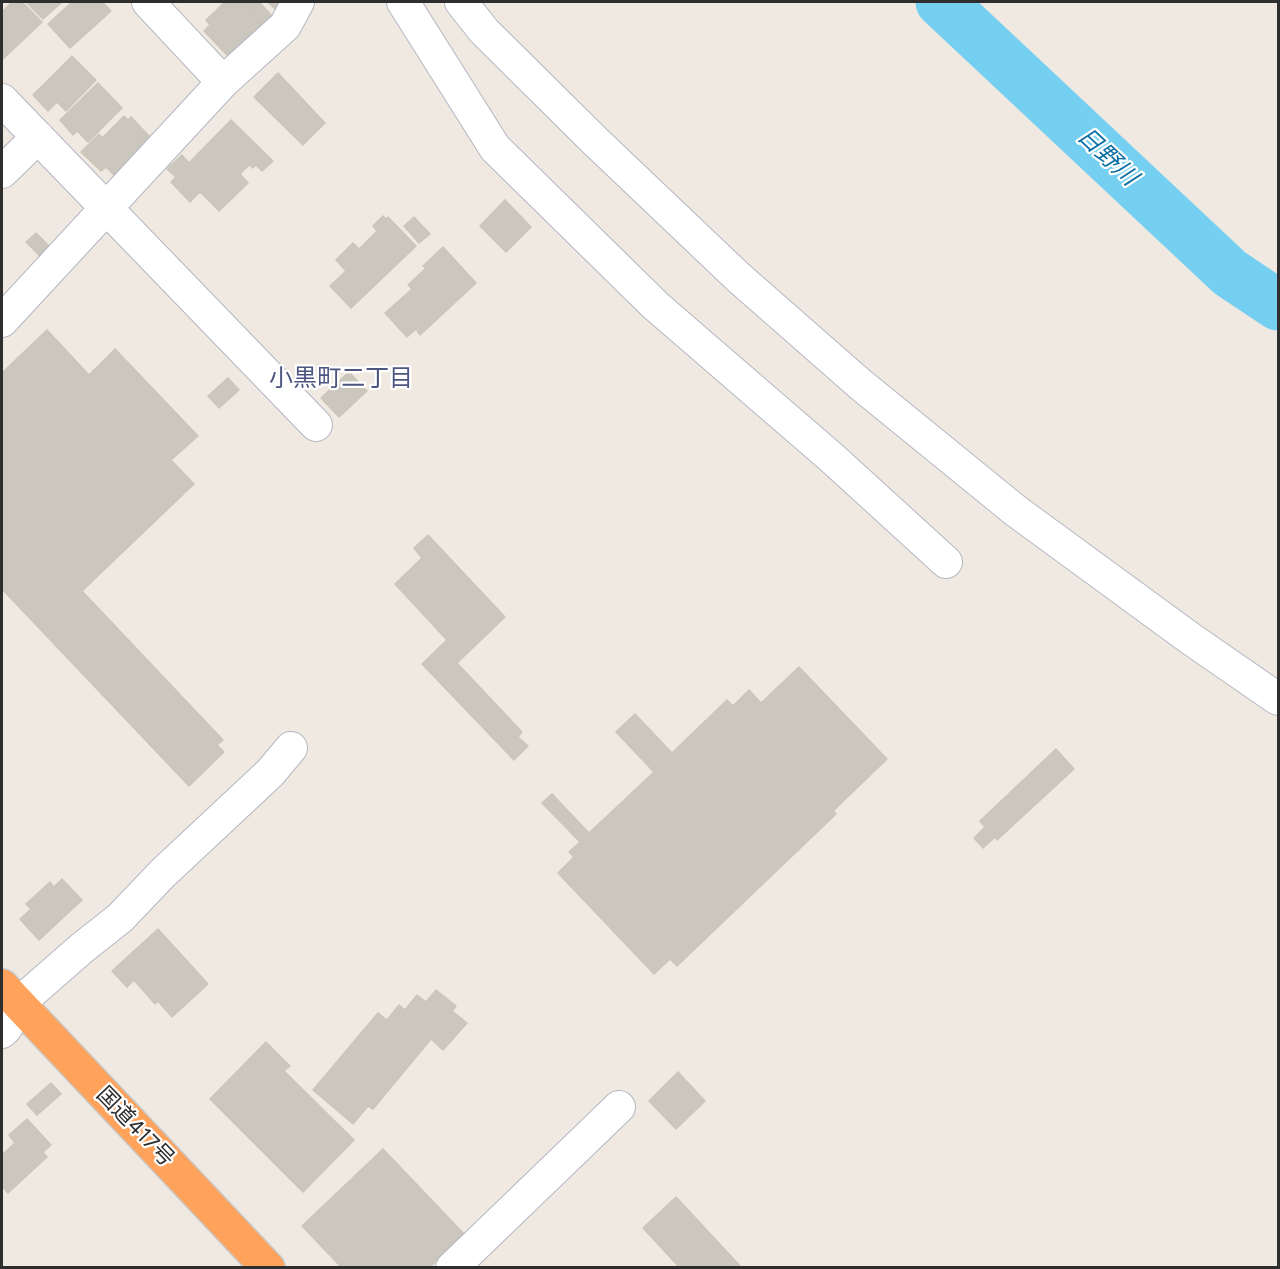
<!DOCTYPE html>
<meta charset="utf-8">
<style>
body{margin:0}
#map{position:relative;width:1280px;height:1269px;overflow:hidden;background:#efe9e1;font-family:Figtree,sans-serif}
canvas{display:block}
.frame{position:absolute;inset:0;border:3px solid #2e2e2e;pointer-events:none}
</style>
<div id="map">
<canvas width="1280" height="1269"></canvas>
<div class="frame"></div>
</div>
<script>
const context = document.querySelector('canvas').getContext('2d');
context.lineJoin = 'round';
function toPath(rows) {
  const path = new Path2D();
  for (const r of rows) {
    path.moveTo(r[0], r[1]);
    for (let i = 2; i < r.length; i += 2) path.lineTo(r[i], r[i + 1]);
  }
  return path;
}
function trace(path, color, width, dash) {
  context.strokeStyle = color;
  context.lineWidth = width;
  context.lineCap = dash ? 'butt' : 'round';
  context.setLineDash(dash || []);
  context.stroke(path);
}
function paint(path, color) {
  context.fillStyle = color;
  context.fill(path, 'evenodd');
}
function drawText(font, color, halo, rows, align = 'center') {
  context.font = font + ' Figtree,"Noto Sans JP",sans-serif';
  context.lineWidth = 4.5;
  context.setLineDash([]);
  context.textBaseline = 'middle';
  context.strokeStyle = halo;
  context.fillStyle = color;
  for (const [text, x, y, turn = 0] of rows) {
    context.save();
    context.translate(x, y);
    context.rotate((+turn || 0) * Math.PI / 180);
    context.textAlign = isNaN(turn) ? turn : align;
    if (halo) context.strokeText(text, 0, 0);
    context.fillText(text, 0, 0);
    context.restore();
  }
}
trace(toPath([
 [941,2,1230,273,1278,305]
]), '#75cff0', 51);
const building = toPath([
 [12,2,22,2,42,22,2,60,2,12,12,2],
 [26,2,62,2,43,19,26,2],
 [72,2,102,2,111,11,70,48,48,24,72,2],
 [225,2,257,2,247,11,261,25,228,56,204,31,210,25,206,20,225,2],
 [259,2,274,18,264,27,249,11,259,2],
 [268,2,284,2,275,9,268,2],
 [72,56,96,80,66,111,57,102,48,111,33,95,72,56],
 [278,73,325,123,303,145,254,97,278,73],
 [98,83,122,108,88,142,77,131,73,135,60,120,98,83],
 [124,116,128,120,131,117,154,141,117,178,106,167,101,171,81,152,99,134,102,138,124,116],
 [231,120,273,161,262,171,256,165,253,168,249,165,240,174,248,183,219,211,200,192,190,202,171,182,176,177,167,169,182,155,189,163,231,120],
 [505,200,531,227,506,252,480,226,505,200],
 [383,216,386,219,388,217,416,246,351,308,330,286,346,271,336,260,353,243,359,249,377,231,373,226,383,216],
 [414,217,430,234,419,243,404,226,414,217],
 [36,233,51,248,41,257,26,242,36,233],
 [443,247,476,283,420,335,416,329,407,337,385,313,412,289,408,285,426,268,423,266,443,247],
 [47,330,89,375,115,349,198,436,171,460,194,484,82,591,223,740,217,745,224,752,189,786,2,589,2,373,47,330],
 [349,372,367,391,339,417,321,398,349,372],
 [228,378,239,390,219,408,208,396,228,378],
 [428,535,505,617,457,663,522,732,518,737,528,746,514,760,422,664,447,640,395,584,422,558,414,548,428,535],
 [799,667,887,759,833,811,836,814,677,966,670,959,654,974,558,873,574,857,569,852,580,842,542,803,552,794,589,833,654,772,616,732,635,714,672,753,727,700,733,706,749,690,761,703,799,667],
 [1056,749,1074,769,997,840,995,837,983,848,974,838,985,827,980,821,1056,749],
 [62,879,82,900,39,940,20,919,31,909,26,904,50,882,54,887,62,879],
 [158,929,208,984,172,1017,158,1001,155,1004,134,980,127,987,112,971,158,929],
 [436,990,456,1006,452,1011,467,1023,443,1050,431,1039,373,1109,368,1106,353,1124,313,1090,378,1013,387,1020,399,1005,405,1010,417,995,426,1002,436,990],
 [266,1042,290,1066,284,1071,354,1140,303,1192,210,1099,266,1042],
 [678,1072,705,1101,676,1129,649,1101,678,1072],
 [51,1083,61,1094,37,1115,27,1104,51,1083],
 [27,1119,51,1145,43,1152,47,1157,8,1193,2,1186,2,1155,15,1143,9,1135,27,1119],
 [383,1149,464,1234,429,1268,342,1268,302,1226,383,1149],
 [676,1197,742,1268,680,1268,643,1228,676,1197]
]);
paint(building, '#cbc7bf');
trace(building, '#cbc5ba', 1.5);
const street = toPath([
 [148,2,223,82],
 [403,2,495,148,656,306,832,458,946,562],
 [461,2,484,31,594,140,738,277,860,384,1016,511,1191,639,1278,699],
 [2,100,316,425],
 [2,172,38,137],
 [2,321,223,82,285,26,298,2],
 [2,1032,6,1028,18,1004,82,948,120,918,163,873,270,773,291,748],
 [452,1268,619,1107]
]);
const highway = toPath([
 [2,986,268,1268]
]);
trace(street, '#b4b7c1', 34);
trace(highway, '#c9c9c9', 36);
trace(street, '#fff', 32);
trace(highway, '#ffa35c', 33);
drawText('22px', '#2e2e2e', '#fff', [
 ["国道417号",135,1127,46]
]);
drawText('italic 24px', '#0d6fa3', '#fff', [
 ["日野川",1107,157,43]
]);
drawText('24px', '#4d5680', '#fff', [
 ["小黒町二丁目",341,379]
]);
</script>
